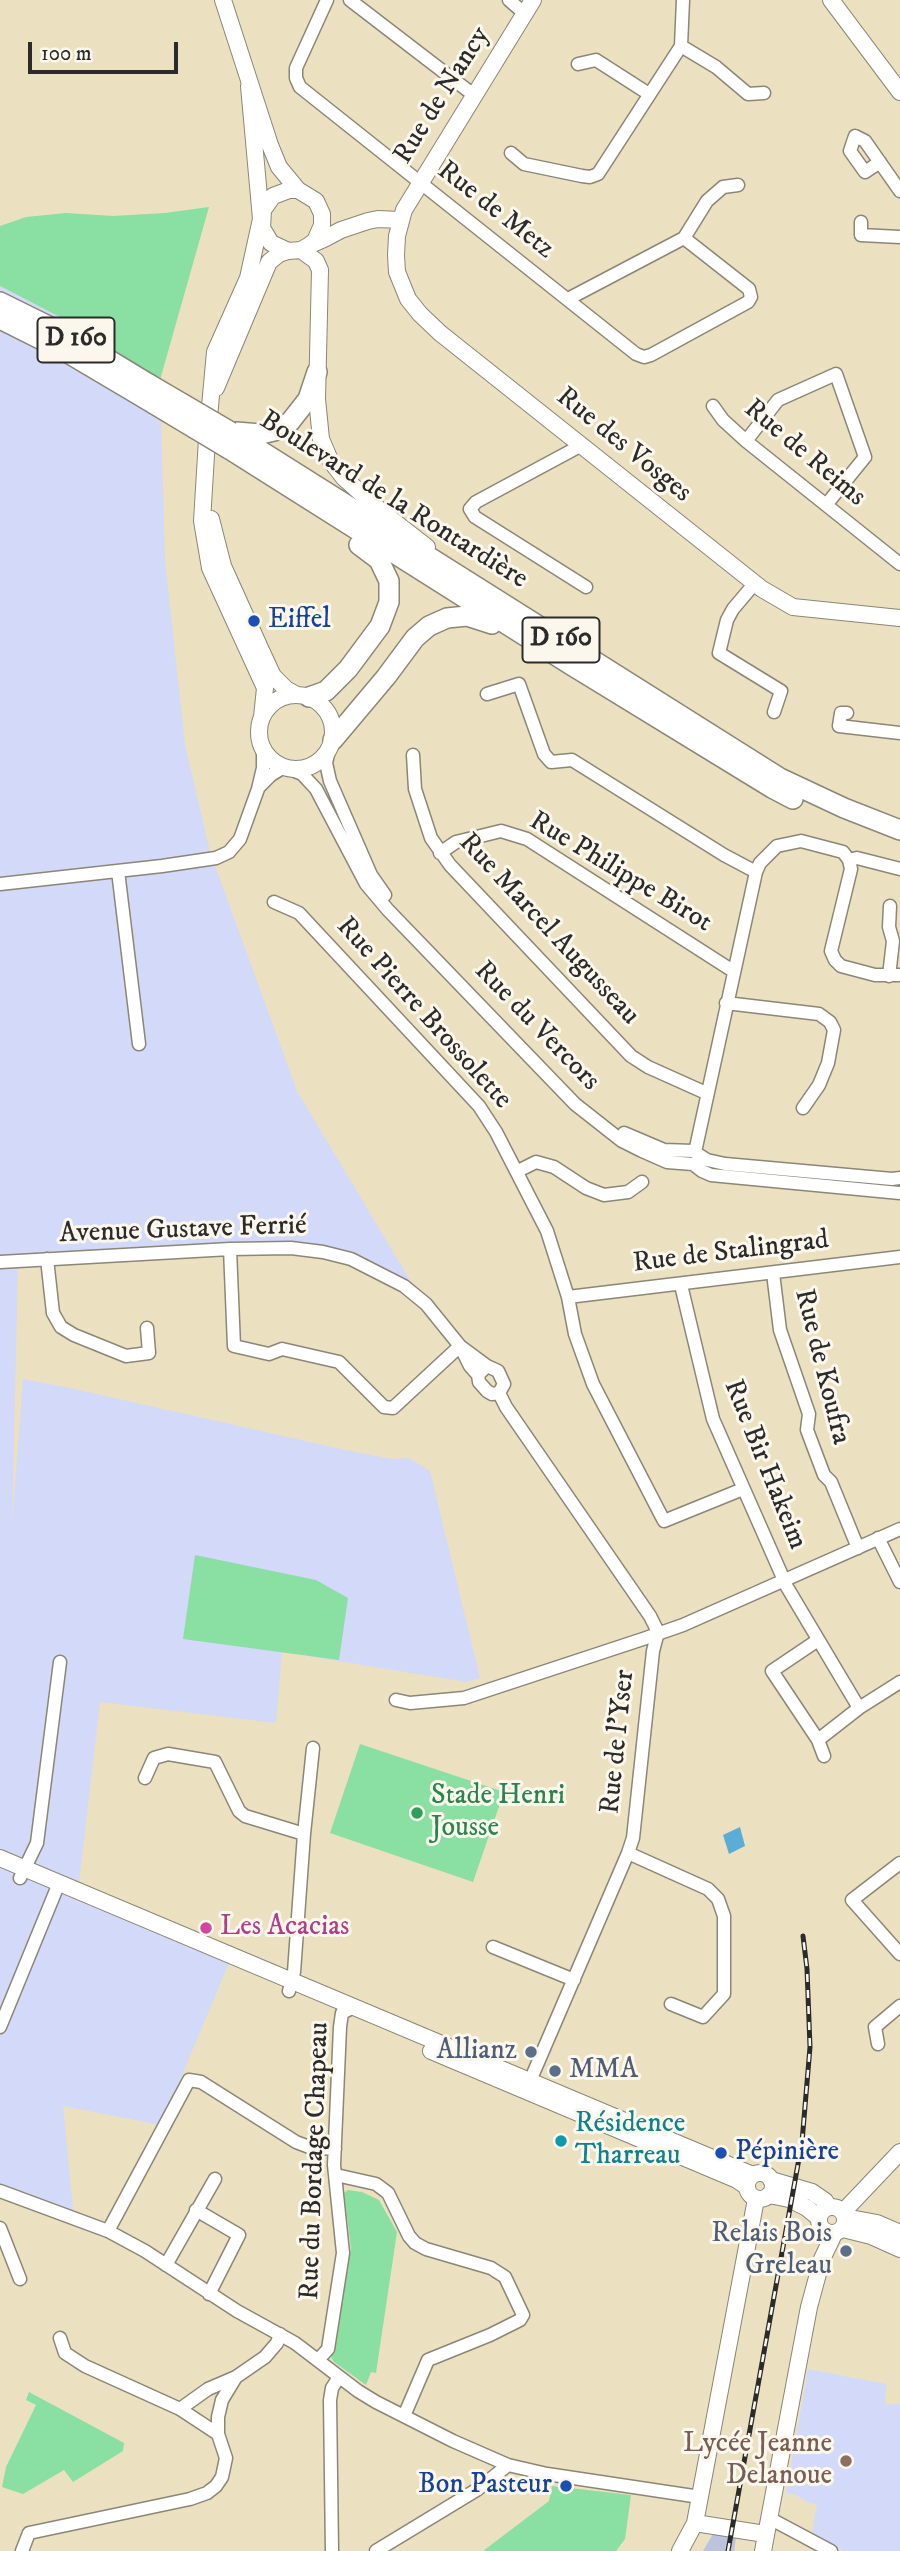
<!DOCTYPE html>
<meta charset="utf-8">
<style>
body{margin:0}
#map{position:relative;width:900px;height:2551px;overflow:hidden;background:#ebe1c0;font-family:"IM FELL DW Pica",serif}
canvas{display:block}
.scale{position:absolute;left:28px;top:42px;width:150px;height:32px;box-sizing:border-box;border:4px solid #2b2b2b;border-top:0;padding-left:9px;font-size:21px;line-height:24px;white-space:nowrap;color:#2b2b2b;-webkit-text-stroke:5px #fbf7ec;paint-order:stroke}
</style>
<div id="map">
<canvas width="900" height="2551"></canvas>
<div class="scale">100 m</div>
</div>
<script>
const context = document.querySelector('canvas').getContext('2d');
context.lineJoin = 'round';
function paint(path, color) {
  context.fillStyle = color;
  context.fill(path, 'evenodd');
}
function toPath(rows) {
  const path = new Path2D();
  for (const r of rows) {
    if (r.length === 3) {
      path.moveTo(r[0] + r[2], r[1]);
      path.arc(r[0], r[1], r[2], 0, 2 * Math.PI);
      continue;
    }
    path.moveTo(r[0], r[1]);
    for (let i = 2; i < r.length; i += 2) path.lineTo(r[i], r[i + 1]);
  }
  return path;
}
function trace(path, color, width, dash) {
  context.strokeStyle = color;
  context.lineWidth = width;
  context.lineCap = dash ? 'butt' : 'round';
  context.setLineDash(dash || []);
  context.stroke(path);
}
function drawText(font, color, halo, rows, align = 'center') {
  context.font = font + ' "IM FELL DW Pica",serif';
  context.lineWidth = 6;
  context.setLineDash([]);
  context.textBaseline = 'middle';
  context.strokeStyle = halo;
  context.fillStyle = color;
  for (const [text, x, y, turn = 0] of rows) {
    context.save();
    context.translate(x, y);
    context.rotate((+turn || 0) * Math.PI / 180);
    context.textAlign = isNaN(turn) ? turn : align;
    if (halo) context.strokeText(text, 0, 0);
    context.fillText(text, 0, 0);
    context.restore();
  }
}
paint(toPath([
 [0,286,81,328,160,380,165,561,185,745,210,852,297,1091,413,1285,365,1259,331,1247,295,1242,18,1265,12,1525,23,1379,70,1388,341,1449,392,1459,409,1458,430,1471,480,1678,467,1682,282,1652,276,1723,100,1702,78,1891,234,1951,161,2125,63,2106,74,2219,0,2195],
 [808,2369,886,2384,885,2404,900,2404,900,2551,843,2551,812,2533,817,2504,807,2502,796,2495,786,2493]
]), '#d2d9f9');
paint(toPath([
 [713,2534,736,2538,734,2551,703,2551]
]), '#bcc3de');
paint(toPath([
 [209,207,160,380,81,328,0,286,0,226,26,217,66,213,113,216,165,213],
 [195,1555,316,1580,348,1598,339,1660,183,1639],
 [360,1744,504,1792,473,1882,330,1833],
 [348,2190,362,2192,379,2200,397,2232,376,2373,371,2372,366,2385,334,2362,331,2357,351,2248,344,2193],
 [29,2392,124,2443,123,2451,73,2482,64,2470,23,2494,2,2487,6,2467,36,2405,26,2400],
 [552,2486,631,2495,625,2539,616,2551,483,2551,549,2501]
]), '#8adfa2');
paint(toPath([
 [740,1827,745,1846,729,1854,723,1835]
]), '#5badd6');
const street = toPath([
 [327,0,296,68,296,78,300,87,636,354,644,357,651,355,748,302,751,297,749,289,684,238],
 [350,0,475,96],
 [509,0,524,13],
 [681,46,716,67,748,94,764,93],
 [578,64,596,60,649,94],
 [511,153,524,164,582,176,590,177,598,174,681,46,683,0],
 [880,162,865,172,850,151,855,136,865,141,900,191],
 [861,222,861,235,900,237],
 [568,299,684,238,707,201,723,187,738,185],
 [713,406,723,420,746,441,900,564],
 [746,441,778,400,836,374,865,457,826,505],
 [580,446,476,502,470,509,475,517,586,587],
 [755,583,733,609,727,620,719,653,781,691,774,712],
 [487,694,519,684,544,754,551,762,572,760,724,855,756,872],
 [847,713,841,713,839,726,900,733],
 [329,750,326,763,330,781,371,875,385,895],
 [413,755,415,789,431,838,450,865,631,1056,648,1067,706,1093],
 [290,769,302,774,316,789,366,884,388,910,575,1104,622,1141,642,1151,667,1162,693,1164],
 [260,786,271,775,284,767],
 [440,853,456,842,501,831,527,839,733,971],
 [849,860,851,869,831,951,835,960,841,966,875,975,900,975],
 [849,860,857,858,900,869],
 [118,871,139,1044],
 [0,884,162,866,216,858,229,852,240,839,258,789,263,768,263,749],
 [274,902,299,913,479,1106,496,1132,547,1231,568,1297,575,1334,593,1384,664,1521,743,1489],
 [889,976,893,941,889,927,890,906],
 [726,1003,819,1014,830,1022,834,1030,828,1063,819,1085,803,1108],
 [624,1133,664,1150,693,1151,707,1160,725,1164,892,1179,900,1178],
 [695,1152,756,872,760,863,777,846,801,841,843,852,849,860],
 [693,1164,702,1171,711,1175,900,1193],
 [518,1171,536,1162,554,1167,586,1188,604,1195,628,1192,642,1182],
 [47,1259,53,1313,61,1327,74,1335,126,1356,149,1353,147,1328],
 [0,1262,230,1249,291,1248,323,1252,351,1259,404,1286,426,1304,460,1346,393,1408,384,1407,339,1362,282,1349,269,1354,234,1346,230,1249],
 [773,1273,780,1330,809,1414,807,1430,824,1475,831,1482,858,1548],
 [681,1285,713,1419,787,1587,859,1708],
 [568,1297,900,1257],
 [478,1375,470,1366,460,1346,487,1366,498,1371,504,1384,499,1393,492,1394,487,1391,479,1382,478,1375,487,1366],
 [499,1393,506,1407,650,1616,658,1632],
 [878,1538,900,1582],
 [818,1640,772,1671,818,1740,824,1756],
 [396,1700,410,1703,464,1698,643,1639,683,1625,900,1529],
 [818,1740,859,1708,900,1682],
 [145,1778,154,1758,168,1754,215,1762,239,1811,245,1816,304,1834],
 [628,1853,708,1889,718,1899,724,1916,724,1994,703,2017,671,2004],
 [900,1863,852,1900,900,1954],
 [20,1878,37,1843,60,1662],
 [493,1947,574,1980],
 [289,1991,294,1972,304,1834,313,1748],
 [0,2027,59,1883],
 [878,2044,875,2027,900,2006],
 [522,2083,530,2081,628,1853,633,1838,653,1651,658,1632],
 [336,2175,376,2184,388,2193,409,2236,415,2243,426,2249,491,2268,505,2277,523,2315,520,2320,490,2335,428,2360,404,2416],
 [0,2191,108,2231,145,2251,237,2311,295,2343,358,2391,376,2402,453,2441,508,2465,547,2474,700,2497],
 [196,2210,239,2235,209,2294],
 [0,2228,20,2279],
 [108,2231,189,2080,201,2082,296,2142,309,2147,335,2149],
 [166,2265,215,2179],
 [60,2338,65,2353,85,2366,180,2409,218,2434],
 [318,2360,328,2349,343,2253,334,2165,340,2027,342,2013,354,2007],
 [180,2409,208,2389,236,2377],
 [769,2518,831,2551],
 [22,2551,29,2533,190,2499,207,2493,216,2486,222,2477,226,2458,218,2434,218,2417,222,2400,236,2377,265,2357,277,2343,280,2334],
 [332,2551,330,2400,332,2388,339,2377],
 [376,2551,478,2489,508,2465]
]);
const secondary = toPath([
 [223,0,270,145,279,167,298,190],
 [533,0,404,210,397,236,396,255,397,272,408,299,420,314,440,333,762,589,793,607,900,618],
 [831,0,900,92],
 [249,86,261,219,248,278,215,352,207,439,202,521,210,568,265,688,262,717],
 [308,246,315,241,322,225,322,214,316,201,298,190,289,190,273,196,263,210,262,228,271,243,288,251,301,250,308,246,324,239,341,230,368,221,378,219,400,220],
 [301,250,316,261,320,270,317,399,321,439,330,460,344,478,382,512,427,547],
 [216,388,269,262,279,254,288,251],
 [211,519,223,566,260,648,273,676,286,689,295,694],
 [296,732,37],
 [0,1858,753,2175],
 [431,2051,737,2180,747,2187],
 [760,2186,13],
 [771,2180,812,2192,825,2201,829,2207],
 [769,2195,789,2199,807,2208,819,2218],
 [832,2220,13],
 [843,2212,900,2152],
 [845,2217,877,2223,900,2233],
 [843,2229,871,2236,900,2249],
 [695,2523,765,2534],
 [680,2551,695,2523,756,2199],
 [763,2551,809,2307,822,2259,834,2234]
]);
const primary = toPath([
 [0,302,75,339,149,384],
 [0,319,68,353,144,398],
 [231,432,780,778,844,808,900,830],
 [236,432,261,434,278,430,290,422,308,399,317,372],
 [229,449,571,665,772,788,793,799],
 [309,697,326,691,348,669,380,626,389,602,389,581,379,560,359,545],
 [333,740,386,677,415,638,429,626,447,618,467,616,492,624]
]);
trace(street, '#8b8676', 15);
trace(secondary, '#8b8676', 18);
trace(primary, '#8b8676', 22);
trace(street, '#fff', 12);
trace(secondary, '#fff', 16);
trace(primary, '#fff', 19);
const rail = toPath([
 [728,2551,802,2142,810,2047,807,1969,803,1936]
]);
trace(rail, '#2b2b2b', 5);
trace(rail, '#fbf7ec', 2.5, [8]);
const primaryBridge = toPath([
 [149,384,231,432],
 [144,398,229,449]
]);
trace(primaryBridge, '#8b8676', 22, []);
trace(primaryBridge, '#fff', 19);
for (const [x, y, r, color] of [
 [254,621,7,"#1a4fb4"],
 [417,1813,7,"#2e9e5b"],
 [206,1928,7,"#d1479c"],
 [531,2052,7,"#5c6f8a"],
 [555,2071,7,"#5c6f8a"],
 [561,2141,7,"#0f9aa8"],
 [721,2153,7,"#1a4fb4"],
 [846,2251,7,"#5c6f8a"],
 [846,2461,7,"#8d6e63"],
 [566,2486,7,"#1a4fb4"]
]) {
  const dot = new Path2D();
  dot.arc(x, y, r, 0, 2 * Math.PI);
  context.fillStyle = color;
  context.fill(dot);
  trace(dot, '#fbf7ec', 2.5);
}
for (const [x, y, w] of [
 [76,340,77],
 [561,640,77]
]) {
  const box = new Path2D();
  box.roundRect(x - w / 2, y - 22.5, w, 45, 5);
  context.fillStyle = '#fbf7ec';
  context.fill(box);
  trace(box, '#2b2b2b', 2);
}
drawText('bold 26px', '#2b2b2b', null, [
 ["D 160",76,340],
 ["D 160",561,640]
]);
drawText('28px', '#2b2b2b', '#fbf7ec', [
 ["Rue de Nancy",443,96,-58],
 ["Rue de Metz",495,211,38],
 ["Rue des Vosges",623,446,39],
 ["Rue de Reims",804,454,40],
 ["Boulevard de la Rontardière",393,501,32],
 ["Rue Philippe Birot",620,873,31],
 ["Rue Marcel Augusseau",548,930,47],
 ["Rue Pierre Brossolette",423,1014,48],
 ["Rue du Vercors",536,1027,46],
 ["Avenue Gustave Ferrié",183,1231,-2],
 ["Rue de Stalingrad",731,1253,-7],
 ["Rue de Koufra",821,1367,76],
 ["Rue Bir Hakeim",764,1465,68],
 ["Rue de l’Yser",619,1742,-84],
 ["Rue du Bordage Chapeau",316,2161,-88]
]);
drawText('28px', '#164399', '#fbf7ec', [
 ["Eiffel",268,621],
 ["Pépinière",735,2153],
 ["Bon Pasteur",552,2486,"right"]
], 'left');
drawText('28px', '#27864d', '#fbf7ec', [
 ["Stade Henri",431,1797],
 ["Jousse",431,1829]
], 'left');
drawText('28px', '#b23c85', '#fbf7ec', [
 ["Les Acacias",220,1928]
], 'left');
drawText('28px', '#4e5e75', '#fbf7ec', [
 ["Allianz",517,2052],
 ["MMA",569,2071,"left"],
 ["Relais Bois",832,2235],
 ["Greleau",832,2267]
], 'right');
drawText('28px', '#0d838f', '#fbf7ec', [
 ["Résidence",575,2125],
 ["Tharreau",575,2157]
], 'left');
drawText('28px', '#785e54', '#fbf7ec', [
 ["Lycée Jeanne",832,2445],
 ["Delanoue",832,2477]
], 'right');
</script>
